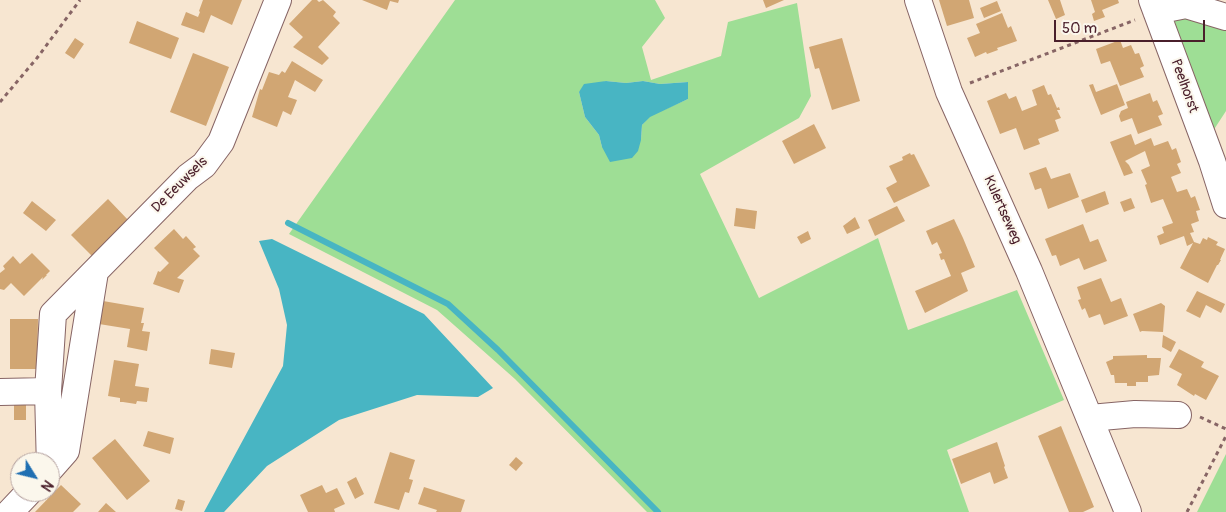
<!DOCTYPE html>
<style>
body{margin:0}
#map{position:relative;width:1226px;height:512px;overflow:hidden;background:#f7e6d1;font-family:Pangolin,sans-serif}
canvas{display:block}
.north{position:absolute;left:10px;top:452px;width:50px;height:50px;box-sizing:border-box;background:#fbf7ec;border:1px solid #b4a19f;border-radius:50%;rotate:126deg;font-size:14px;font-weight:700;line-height:20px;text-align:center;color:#4a1f2b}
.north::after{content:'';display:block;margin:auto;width:18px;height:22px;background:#1f6fb2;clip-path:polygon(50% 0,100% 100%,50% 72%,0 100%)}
.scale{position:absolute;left:1054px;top:20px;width:151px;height:22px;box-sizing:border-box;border:2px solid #4a1f2b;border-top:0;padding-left:6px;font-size:15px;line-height:18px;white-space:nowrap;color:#4a1f2b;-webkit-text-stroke:4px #fbf7ec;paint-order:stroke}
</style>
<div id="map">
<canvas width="1226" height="512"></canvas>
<div class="north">N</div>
<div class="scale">50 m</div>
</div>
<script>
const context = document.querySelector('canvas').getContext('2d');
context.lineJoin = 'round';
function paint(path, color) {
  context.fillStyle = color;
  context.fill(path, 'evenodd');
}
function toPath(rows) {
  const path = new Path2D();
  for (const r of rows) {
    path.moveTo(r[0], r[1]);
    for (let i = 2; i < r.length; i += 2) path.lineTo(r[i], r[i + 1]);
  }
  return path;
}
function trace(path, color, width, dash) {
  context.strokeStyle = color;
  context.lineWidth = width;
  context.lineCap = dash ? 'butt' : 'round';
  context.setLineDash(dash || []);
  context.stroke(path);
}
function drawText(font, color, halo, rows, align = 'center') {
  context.font = font + ' Pangolin,sans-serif';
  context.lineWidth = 4;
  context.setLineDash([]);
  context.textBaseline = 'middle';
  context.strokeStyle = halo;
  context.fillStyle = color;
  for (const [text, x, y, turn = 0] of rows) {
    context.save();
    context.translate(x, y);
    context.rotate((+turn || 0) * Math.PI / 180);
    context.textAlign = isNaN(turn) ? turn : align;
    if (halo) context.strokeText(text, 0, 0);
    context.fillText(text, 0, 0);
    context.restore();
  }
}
paint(toPath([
 [455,0,655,0,665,18,642,47,651,80,721,56,728,22,797,3,811,96,799,118,700,174,759,298,878,238,908,330,1017,290,1064,400,947,450,969,512,647,512,515,379,437,310,289,234],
 [606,81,626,83,643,81,660,84,688,82,688,99,650,116,642,125,641,140,602,147,599,135,585,117,579,92],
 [1179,16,1226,24,1226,111,1211,134,1170,20],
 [1226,454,1226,512,1197,512]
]), '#9ede95');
paint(toPath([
 [606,81,626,83,643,81,660,84,688,82,688,99,650,117,642,125,641,140,638,151,632,158,610,162,602,147,599,135,585,117,579,92,584,84],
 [272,239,424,314,493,388,478,397,417,395,339,420,267,466,224,512,204,512,283,366,287,325,279,289,259,241]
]), '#48b5c3');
trace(toPath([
 [288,223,448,304,498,350,658,512]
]), '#48b5c3', 6);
paint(toPath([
 [203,0,242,0,232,25,211,15,204,33,181,25,186,12,198,17,200,12,199,11],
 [312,0,317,0,319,2,323,0,336,12,333,16,340,23,318,47,329,58,322,65,293,47,303,37,289,24],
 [362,0,399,0,398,3,390,1,387,10],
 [763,0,784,0,766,8],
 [939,0,969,0,974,18,947,26],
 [1048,0,1060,0,1065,15,1056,19],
 [1091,0,1118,0,1119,3,1102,10,1105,17,1094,21,1092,14,1095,12],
 [997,1,1001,11,984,18,980,8],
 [1002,13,1008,28,1011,26,1017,41,997,48,998,50,987,54,986,52,975,57,967,38,980,33,976,24],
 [137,21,179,38,171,59,129,43],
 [75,38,84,44,74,59,65,53],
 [842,38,860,101,832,110,819,68,815,69,809,47],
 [1120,40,1123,48,1131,45,1135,54,1139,53,1144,66,1140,68,1144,77,1120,86,1110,61,1101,64,1096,49],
 [193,53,229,67,206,126,170,112],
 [292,61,323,80,315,92,295,80,288,97,297,100,291,115,283,111,277,127,252,117,260,89,262,90,269,72,279,75,282,71,285,73],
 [1093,84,1096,92,1117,84,1125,105,1101,115,1089,85],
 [1044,85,1048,95,1051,94,1057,108,1059,107,1060,110,1057,110,1061,118,1055,120,1059,131,1038,139,1040,144,1024,150,1016,128,1000,134,987,101,1006,93,1009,99,1016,96,1022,111,1037,105,1032,90],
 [1150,93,1153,102,1157,100,1163,114,1158,116,1162,125,1138,134,1132,118,1121,122,1119,116,1121,111,1128,108,1126,102],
 [814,124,826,148,794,164,782,141],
 [1131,134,1135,145,1151,138,1154,146,1168,141,1172,150,1176,148,1181,162,1177,164,1181,173,1171,177,1177,192,1187,189,1191,198,1195,196,1200,210,1196,211,1199,221,1191,224,1194,232,1190,233,1194,242,1200,244,1203,238,1207,240,1208,237,1218,242,1216,245,1225,249,1220,260,1221,260,1218,265,1217,265,1208,283,1180,268,1193,243,1187,246,1184,236,1160,245,1157,236,1164,233,1162,227,1173,223,1163,199,1151,203,1145,185,1147,184,1141,170,1150,166,1145,151,1125,161,1129,165,1133,173,1124,176,1110,142],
 [910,153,911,155,914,154,930,186,894,203,886,188,897,182,889,166,903,160,902,157],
 [1046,167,1051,179,1070,173,1079,197,1048,209,1041,188,1035,190,1029,173],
 [1105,191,1109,204,1086,213,1081,200],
 [1131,198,1135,208,1124,212,1120,202],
 [108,199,129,221,93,257,71,235],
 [32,201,56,220,46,231,23,213],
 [897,206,905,221,875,236,868,220],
 [736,208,757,211,755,229,734,226],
 [855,217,860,228,847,234,843,226],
 [954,219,963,238,975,267,961,273,968,291,925,313,915,291,951,276,944,259,941,260,939,254,942,253,937,242,932,245,926,231],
 [1083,224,1090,242,1098,239,1107,261,1084,270,1079,258,1060,266,1056,255,1052,256,1045,239],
 [174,229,183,239,186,236,196,247,193,249,200,256,177,278,184,280,179,293,153,284,158,271,160,272,169,263,154,248],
 [808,231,811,239,801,244,797,237],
 [32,253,50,271,46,275,47,275,42,280,43,277,24,296,11,283,4,290,0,289,0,273,5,269,3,266,13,256,20,264],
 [1101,278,1111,302,1121,298,1128,316,1104,325,1100,314,1089,318,1085,308,1082,310,1078,300,1081,299,1077,287],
 [1197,291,1225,304,1221,313,1206,305,1200,318,1186,311],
 [103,301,144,308,141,323,144,323,142,331,150,332,147,351,127,347,130,329,99,324],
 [1161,303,1165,306,1163,332,1142,331,1140,332,1133,314],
 [10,319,38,319,37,369,10,369],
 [1163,335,1176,342,1171,352,1162,347],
 [211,349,235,353,232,368,209,364],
 [1179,349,1204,362,1201,367,1219,376,1206,400,1195,394,1194,396,1177,385,1182,374,1169,367],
 [1147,355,1147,358,1161,358,1159,375,1148,376,1148,382,1136,382,1136,386,1127,386,1127,383,1115,383,1114,375,1111,375,1106,362,1113,359,1113,356],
 [114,360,139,364,135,386,149,388,147,402,137,401,136,404,123,402,120,402,120,398,108,396],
 [14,405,26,405,26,420,14,420],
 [1061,426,1094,507,1083,512,1069,512,1038,436],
 [148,431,174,438,170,454,143,446],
 [115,439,150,481,127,500,92,458],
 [997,442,1005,466,1004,467,1008,478,994,484,990,472,961,484,952,459],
 [390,452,415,460,409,479,413,480,409,493,405,492,399,510,374,503],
 [516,457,523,463,516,471,509,465],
 [356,477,364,494,355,499,347,482],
 [61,485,81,504,73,512,35,512],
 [322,485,326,493,337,488,345,504,334,509,335,512,308,512,300,495],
 [424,487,465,500,461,512,436,512,437,510,418,504],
 [178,499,185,501,182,511,175,509],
 [106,503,116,512,98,512]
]), '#d1a673');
const minor = toPath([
 [918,0,949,92,1029,271,1128,512],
 [1152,0,1212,161,1226,205],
 [1156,11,1186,5,1226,17],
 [0,392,48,391],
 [1090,418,1135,414,1178,415],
 [51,468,66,451,95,272],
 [50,469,48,391,53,314,188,177,204,165,221,142,278,0],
 [10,512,29,492]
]);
trace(minor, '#876565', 28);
trace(toPath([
 [970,83,1135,20],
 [0,102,37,58,80,0],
 [1200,417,1226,429],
 [1187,512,1226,436]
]), '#876565', 3, [4, 4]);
trace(minor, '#fff', 26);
drawText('14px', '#4a1f2b', '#fbf7ec', [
 ["Peelhorst",1184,86,70],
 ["De Eeuwsels",180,185,-45],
 ["Kulertseweg",1002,210,66]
]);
</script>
